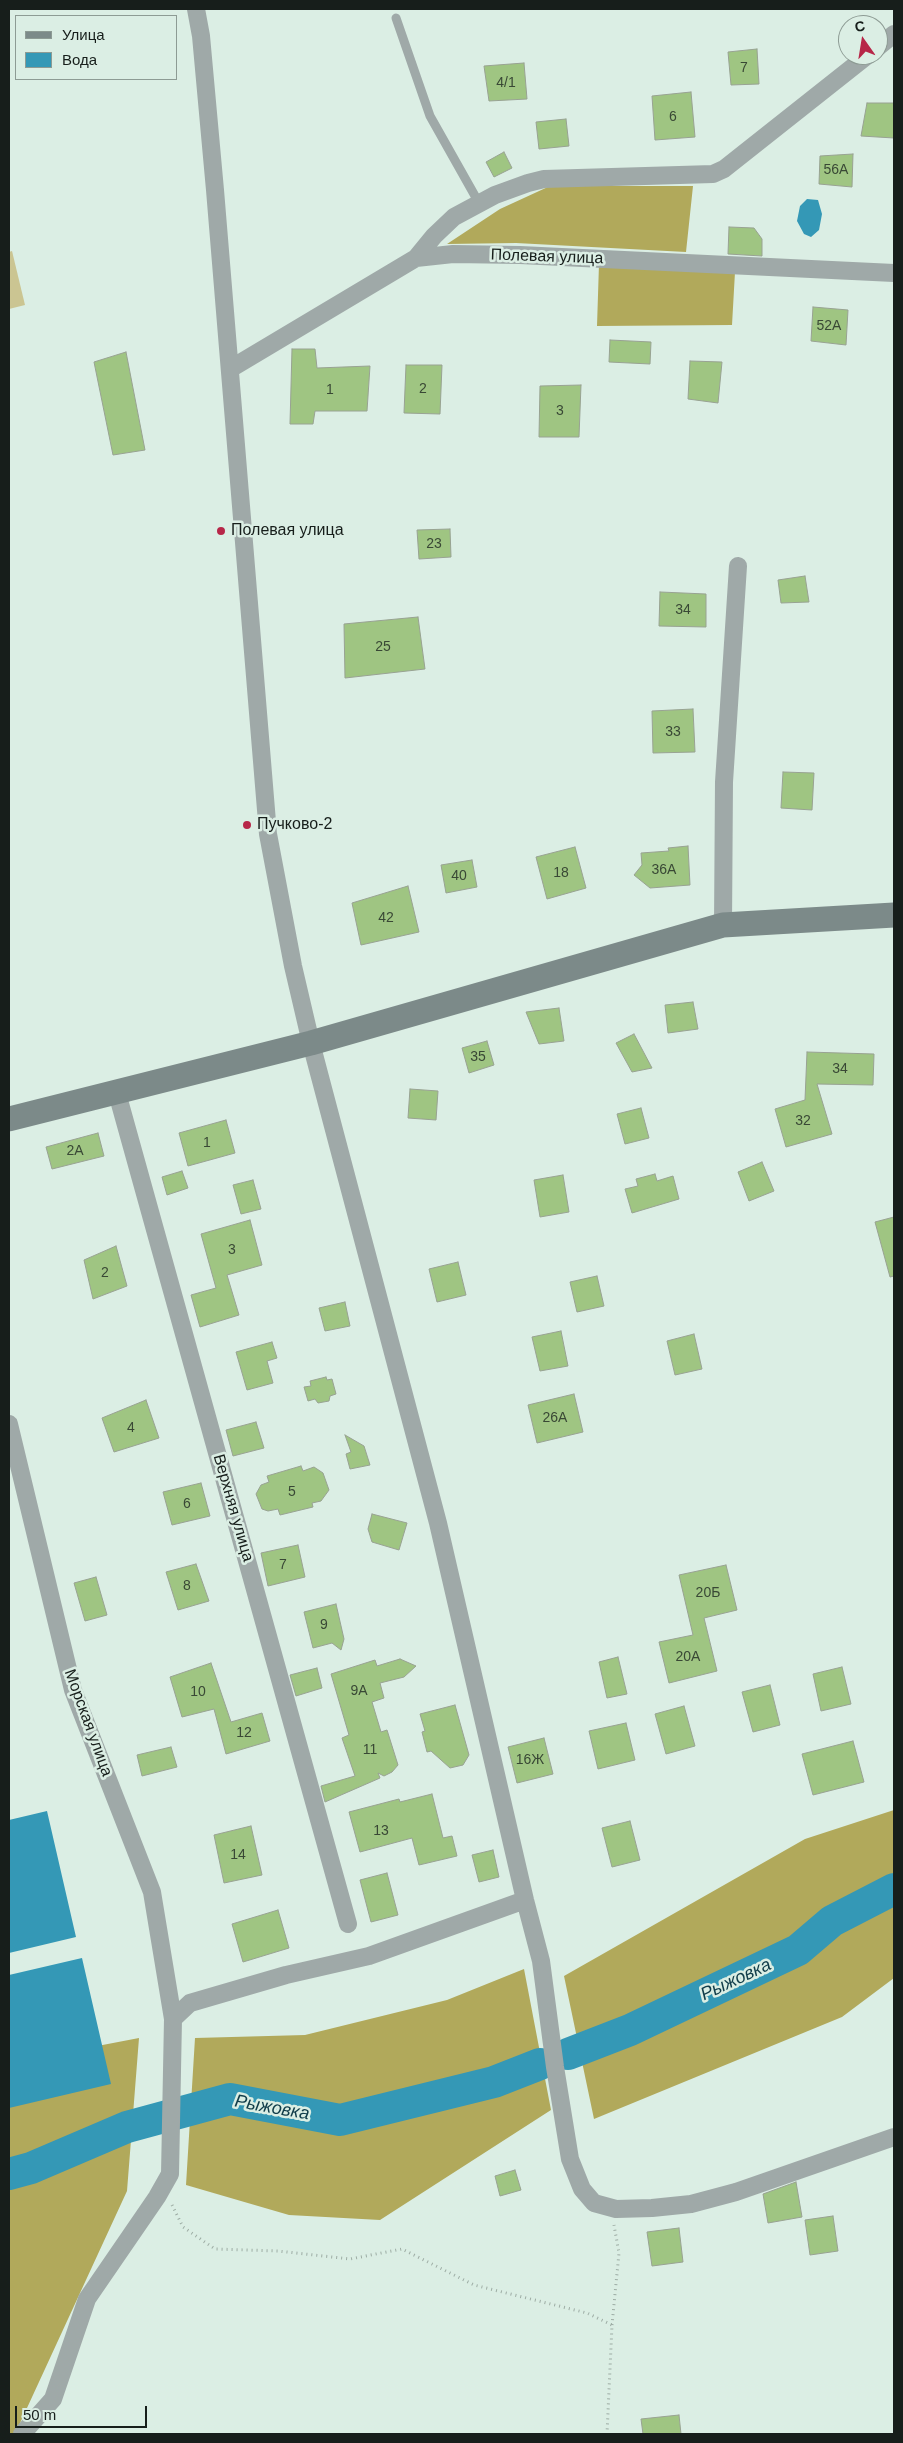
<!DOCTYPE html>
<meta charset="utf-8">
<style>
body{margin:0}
#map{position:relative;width:903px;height:2443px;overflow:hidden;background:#dbeee4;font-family:Helvetica,sans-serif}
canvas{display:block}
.frame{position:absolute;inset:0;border:10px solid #171e1b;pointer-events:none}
.legend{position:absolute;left:15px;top:15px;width:162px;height:65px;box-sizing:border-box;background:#dbeee4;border:1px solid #8d9b94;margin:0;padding:6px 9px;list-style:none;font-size:15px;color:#171e1b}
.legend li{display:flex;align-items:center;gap:10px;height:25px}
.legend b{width:25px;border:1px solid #8d9b94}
.north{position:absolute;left:838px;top:15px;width:50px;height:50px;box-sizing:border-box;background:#dbeee4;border:1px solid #8d9b94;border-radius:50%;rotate:347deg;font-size:14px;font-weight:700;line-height:20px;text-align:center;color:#171e1b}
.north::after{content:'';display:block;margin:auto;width:18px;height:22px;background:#b72648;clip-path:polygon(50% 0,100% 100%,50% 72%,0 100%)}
.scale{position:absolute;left:15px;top:2406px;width:132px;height:22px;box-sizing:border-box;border:2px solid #171e1b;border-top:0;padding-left:6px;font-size:15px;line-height:18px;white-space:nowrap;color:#171e1b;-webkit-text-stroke:4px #dbeee4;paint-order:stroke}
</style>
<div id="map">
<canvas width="903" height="2443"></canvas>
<div class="frame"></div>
<ul class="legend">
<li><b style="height:6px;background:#7c8a89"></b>Улица</li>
<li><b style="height:14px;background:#3498b6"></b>Вода</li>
</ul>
<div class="north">С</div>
<div class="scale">50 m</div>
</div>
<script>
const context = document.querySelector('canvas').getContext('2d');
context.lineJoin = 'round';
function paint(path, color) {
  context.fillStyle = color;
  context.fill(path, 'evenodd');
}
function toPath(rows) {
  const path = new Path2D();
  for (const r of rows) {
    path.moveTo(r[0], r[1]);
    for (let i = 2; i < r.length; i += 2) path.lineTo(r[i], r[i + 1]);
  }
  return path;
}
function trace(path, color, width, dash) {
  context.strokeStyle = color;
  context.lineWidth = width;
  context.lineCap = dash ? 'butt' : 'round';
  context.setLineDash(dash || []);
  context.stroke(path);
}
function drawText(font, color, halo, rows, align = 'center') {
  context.font = font + ' Helvetica,sans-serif';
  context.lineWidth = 5;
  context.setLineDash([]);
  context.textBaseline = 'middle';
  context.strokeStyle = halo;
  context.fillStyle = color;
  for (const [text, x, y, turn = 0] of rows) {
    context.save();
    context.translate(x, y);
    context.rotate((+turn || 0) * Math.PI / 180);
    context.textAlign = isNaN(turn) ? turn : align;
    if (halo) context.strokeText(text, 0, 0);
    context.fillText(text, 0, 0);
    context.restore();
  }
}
paint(toPath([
 [12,251,25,305,9,309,9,252]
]), '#cbc592');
paint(toPath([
 [550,186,693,186,686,252,516,243,447,244,500,209],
 [599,264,735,272,732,325,597,326],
 [894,1810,894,1978,842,2017,594,2119,564,1976,805,1839],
 [524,1969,551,2110,380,2220,289,2215,186,2185,195,2038,305,2035,447,2000],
 [139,2038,127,2191,15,2434,9,2434,9,2063]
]), '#b1a95b');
paint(toPath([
 [807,199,818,200,822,214,819,230,811,237,804,234,797,221,800,206],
 [47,1811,76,1937,9,1953,9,1820],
 [82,1958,111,2084,9,2108,9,1975]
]), '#3498b6');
trace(toPath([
 [568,2054,630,2030,798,1950,832,1921,894,1889],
 [9,2174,31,2168,127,2127,230,2099,340,2120,494,2082,540,2064]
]), '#3498b6', 32);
const building = toPath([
 [757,49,759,84,731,85,728,52,757,49],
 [524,63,527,99,489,101,484,66,524,63],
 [691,92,695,137,655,140,652,96,691,92],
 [867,103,894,103,894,138,861,136,867,103],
 [566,119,569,146,539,149,536,122,566,119],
 [504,152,512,168,494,177,486,162,504,152],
 [853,154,852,187,819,184,820,156,853,154],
 [729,227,754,228,762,239,762,256,728,254,729,227],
 [813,307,848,310,846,345,811,341,813,307],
 [610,340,651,342,650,364,609,362,610,340],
 [292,349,315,349,317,368,370,366,367,411,315,411,313,424,290,424,292,349],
 [126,352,145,450,113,455,94,362,126,352],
 [690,361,722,362,718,403,688,399,690,361],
 [406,365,442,365,440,414,404,413,406,365],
 [581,385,579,437,539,437,540,386,581,385],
 [450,529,451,557,419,559,417,530,450,529],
 [805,576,809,602,781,603,778,580,805,576],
 [660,592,706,594,706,627,659,626,660,592],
 [418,617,425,669,345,678,344,624,418,617],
 [693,709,695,752,653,753,652,711,693,709],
 [783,772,814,773,812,810,781,808,783,772],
 [688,846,690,885,650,888,634,875,642,865,641,853,669,851,668,848,688,846],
 [575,847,586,888,547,899,536,857,575,847],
 [472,860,477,887,446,893,441,865,472,860],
 [408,886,419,932,361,945,352,903,408,886],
 [693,1002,698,1029,668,1033,665,1005,693,1002],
 [559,1008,564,1041,539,1044,526,1012,559,1008],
 [634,1034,652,1068,632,1072,616,1043,634,1034],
 [487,1041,494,1065,469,1073,462,1048,487,1041],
 [807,1052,874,1054,873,1085,817,1084,832,1134,786,1147,775,1109,805,1100,807,1052],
 [410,1089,438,1091,436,1120,408,1118,410,1089],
 [641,1108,649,1138,625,1144,617,1114,641,1108],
 [226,1120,235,1153,188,1166,179,1133,226,1120],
 [98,1133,104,1156,52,1169,46,1147,98,1133],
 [762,1162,774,1191,749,1201,738,1172,762,1162],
 [182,1171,188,1188,167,1195,162,1177,182,1171],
 [655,1174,657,1181,673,1176,679,1199,632,1213,625,1189,638,1186,636,1179,655,1174],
 [563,1175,569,1212,540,1217,534,1180,563,1175],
 [253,1180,261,1209,241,1214,233,1185,253,1180],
 [894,1217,894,1276,890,1277,875,1222,894,1217],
 [250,1220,262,1265,227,1275,239,1315,200,1327,191,1295,216,1288,201,1234,250,1220],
 [116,1246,127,1286,93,1299,84,1260,116,1246],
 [458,1262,466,1295,437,1302,429,1269,458,1262],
 [597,1276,604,1306,577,1312,570,1282,597,1276],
 [345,1302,350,1326,325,1331,319,1308,345,1302],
 [561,1331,568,1366,540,1371,532,1337,561,1331],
 [694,1334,702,1369,675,1375,667,1341,694,1334],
 [272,1342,277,1358,267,1361,273,1383,247,1390,236,1352,272,1342],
 [326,1377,327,1380,332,1379,336,1394,330,1396,329,1401,318,1403,315,1399,308,1401,304,1387,311,1386,310,1381,326,1377],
 [574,1394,583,1432,537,1443,528,1405,574,1394],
 [146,1400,159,1438,114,1452,102,1418,146,1400],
 [256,1422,264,1448,233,1456,226,1430,256,1422],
 [345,1435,364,1446,370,1465,350,1469,346,1454,351,1452,345,1435],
 [301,1466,303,1471,314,1467,323,1473,329,1490,321,1501,312,1503,313,1507,280,1515,278,1509,268,1511,262,1509,256,1494,261,1485,269,1482,267,1476,301,1466],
 [201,1483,210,1516,172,1525,163,1492,201,1483],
 [372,1514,407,1523,399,1550,372,1542,368,1529,372,1514],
 [298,1545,305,1577,268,1586,261,1553,298,1545],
 [196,1564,209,1601,178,1610,166,1572,196,1564],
 [726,1565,737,1610,704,1618,717,1671,669,1683,659,1642,693,1635,679,1575,726,1565],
 [96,1577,107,1615,85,1621,74,1583,96,1577],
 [336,1604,344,1639,341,1650,332,1643,313,1648,304,1612,336,1604],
 [618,1657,627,1694,607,1698,599,1662,618,1657],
 [400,1659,416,1666,404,1677,380,1683,384,1698,372,1702,381,1732,387,1730,398,1765,392,1772,384,1776,378,1773,380,1778,325,1802,321,1786,355,1776,342,1738,349,1735,331,1674,375,1660,377,1666,400,1659],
 [211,1663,231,1722,262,1713,270,1741,226,1754,214,1709,182,1717,170,1677,211,1663],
 [842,1667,851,1704,821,1711,813,1674,842,1667],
 [317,1668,322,1688,296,1696,290,1675,317,1668],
 [770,1685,780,1725,753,1732,742,1692,770,1685],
 [455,1705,469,1755,463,1765,450,1768,431,1751,427,1752,422,1732,425,1731,420,1714,455,1705],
 [684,1706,695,1746,666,1754,655,1714,684,1706],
 [626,1723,635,1760,598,1769,589,1731,626,1723],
 [544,1738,553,1774,517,1783,508,1747,544,1738],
 [853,1741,864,1782,813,1795,802,1754,853,1741],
 [171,1747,177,1767,142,1776,137,1755,171,1747],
 [432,1794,443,1838,452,1836,457,1856,419,1865,412,1838,360,1852,349,1812,399,1799,400,1802,432,1794],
 [630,1821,640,1860,612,1867,602,1828,630,1821],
 [251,1826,262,1875,224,1883,214,1835,251,1826],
 [493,1850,499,1877,479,1882,472,1855,493,1850],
 [387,1873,398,1915,371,1922,360,1880,387,1873],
 [278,1910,289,1948,243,1962,232,1924,278,1910],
 [515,2170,521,2190,500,2196,495,2176,515,2170],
 [796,2182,802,2217,768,2223,763,2194,796,2182],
 [833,2216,838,2251,810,2255,805,2220,833,2216],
 [679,2228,683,2262,652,2266,647,2232,679,2228],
 [679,2415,681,2434,643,2434,641,2419,679,2415]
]);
paint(building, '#9fc582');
trace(building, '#98a292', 1);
trace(toPath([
 [172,2205,183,2227,215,2249,278,2251,350,2259,402,2249,474,2285,587,2313,612,2325,607,2434],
 [612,2325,619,2253,614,2225]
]), '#9daca4', 3, [1, 4]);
trace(toPath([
 [396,18,430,116,479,203]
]), '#9fa9a8', 9);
trace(toPath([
 [196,9,201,36,215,190,268,834,293,966,311,1043,438,1523,525,1900,541,1961,555,2067,570,2159,582,2189,594,2203,616,2209,652,2208,691,2204,736,2192,894,2137],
 [878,47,894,34],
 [416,258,434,236,454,217,495,195,528,183,544,179,713,174,724,169,868,55],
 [230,369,416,258,453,254,520,255,894,273],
 [723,925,724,782,738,566],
 [117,1093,348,1924],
 [9,1424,73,1690,152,1892,173,2019,170,2174,157,2197,87,2299,53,2399,22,2434],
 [173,2019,190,2003,286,1975,369,1956,525,1900]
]), '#9fa9a8', 18);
trace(toPath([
 [9,1119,311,1043,723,925,894,915]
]), '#7c8a89', 25);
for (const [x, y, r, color] of [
 [221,531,5,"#b72648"],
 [247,825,5,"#b72648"]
]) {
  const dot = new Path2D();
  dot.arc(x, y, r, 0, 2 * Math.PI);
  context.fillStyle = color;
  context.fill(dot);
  trace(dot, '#dbeee4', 2);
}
drawText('14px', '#394835', null, [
 ["7",744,68],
 ["4/1",506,83],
 ["6",673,117],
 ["56А",836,170],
 ["52А",829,326],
 ["2",423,389],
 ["1",330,390],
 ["3",560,411],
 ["23",434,544],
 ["34",683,610],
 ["25",383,647],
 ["33",673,732],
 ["36А",664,870],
 ["18",561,873],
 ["40",459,876],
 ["42",386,918],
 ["35",478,1057],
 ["34",840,1069],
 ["32",803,1121],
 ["1",207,1143],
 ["2А",75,1151],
 ["3",232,1250],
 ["2",105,1273],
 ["26А",555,1418],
 ["4",131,1428],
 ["5",292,1492],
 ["6",187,1504],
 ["7",283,1565],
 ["8",187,1586],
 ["20Б",708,1593],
 ["9",324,1625],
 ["20А",688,1657],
 ["9А",359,1691],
 ["10",198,1692],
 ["12",244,1733],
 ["11",370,1750],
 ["16Ж",530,1760],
 ["13",381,1831],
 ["14",238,1855]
]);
drawText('16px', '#171e1b', '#dbeee4', [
 ["Полевая улица",547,257,2],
 ["Верхняя улица",233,1508,74],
 ["Морская улица",88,1723,70]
]);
drawText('16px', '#171e1b', '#dbeee4', [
 ["Полевая улица",231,531],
 ["Пучково-2",257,825]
], 'left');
drawText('italic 18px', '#113d4a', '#dbeee4', [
 ["Рыжовка",736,1980,-25],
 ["Рыжовка",272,2108,10]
]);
</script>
